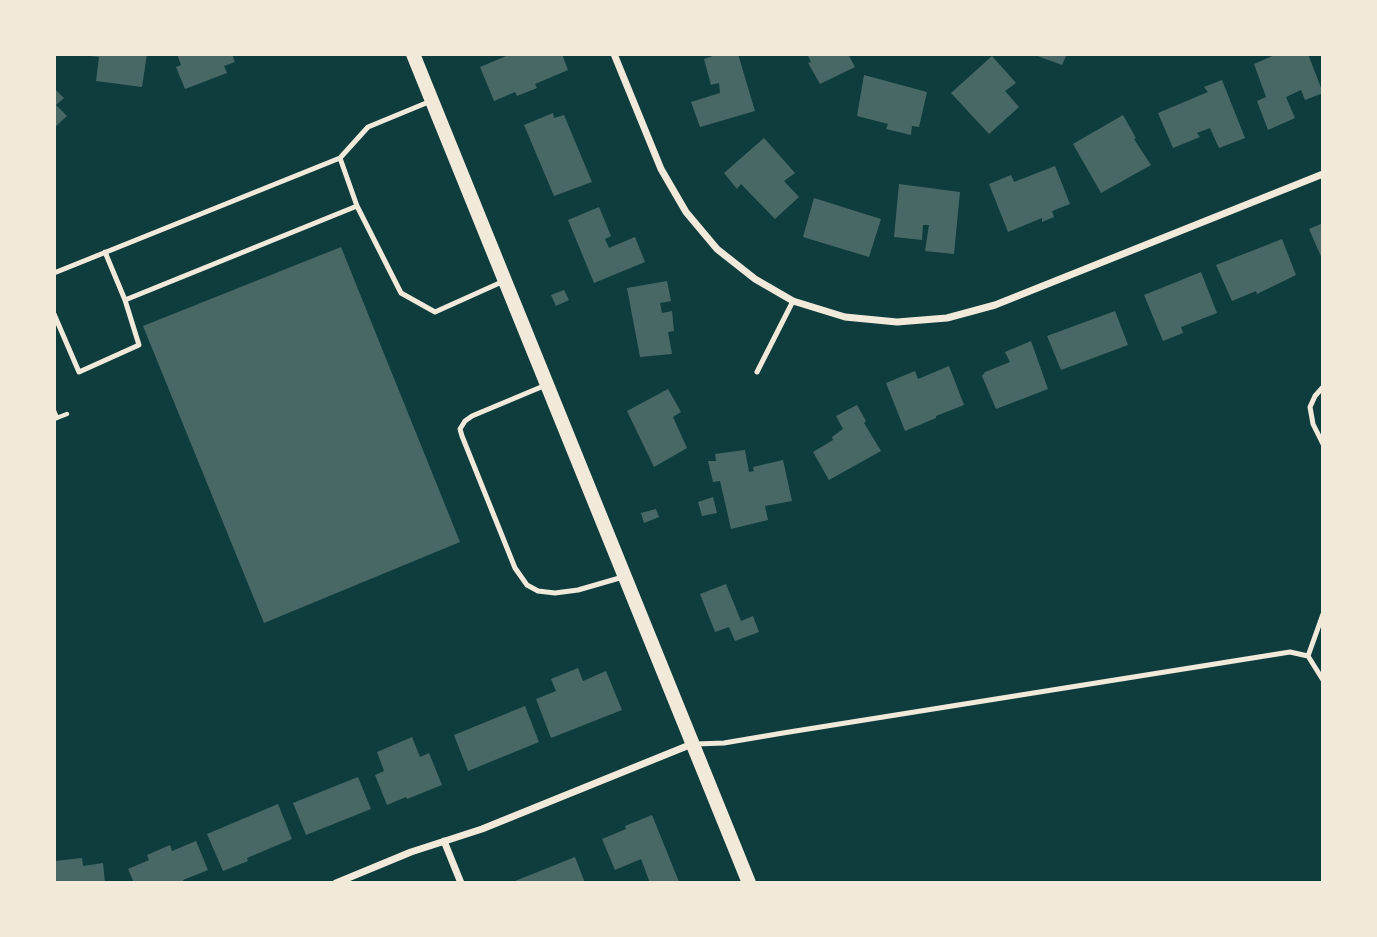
<!DOCTYPE html>
<style>
body{margin:0}
#map{position:relative;width:1377px;height:937px;overflow:hidden;background:#0f3d3e;font-family:Rubik,sans-serif}
canvas{display:block}
.frame{position:absolute;inset:0;border:56px solid #f1e9da;pointer-events:none}
</style>
<div id="map">
<canvas width="1377" height="937"></canvas>
<div class="frame"></div>
</div>
<script>
const context = document.querySelector('canvas').getContext('2d');
context.lineJoin = 'round';
function paint(path, color) {
  context.fillStyle = color;
  context.fill(path, 'evenodd');
}
function toPath(rows) {
  const path = new Path2D();
  for (const r of rows) {
    path.moveTo(r[0], r[1]);
    for (let i = 2; i < r.length; i += 2) path.lineTo(r[i], r[i + 1]);
  }
  return path;
}
function trace(path, color, width, dash) {
  context.strokeStyle = color;
  context.lineWidth = width;
  context.lineCap = dash ? 'butt' : 'round';
  context.setLineDash(dash || []);
  context.stroke(path);
}
paint(toPath([
 [90,54,147,54,142,87,96,81,99,57,90,56],
 [177,54,232,54,235,62,224,66,227,73,185,89,176,67,181,65],
 [511,54,562,54,568,70,535,84,537,88,517,96,515,92,494,101,480,67],
 [719,54,738,54,755,111,700,127,691,102,720,93,719,83,711,85,704,59],
 [807,54,848,54,855,67,820,84,808,63,811,62],
 [1032,54,1067,54,1062,65],
 [1277,54,1308,54,1323,93,1305,100,1301,90,1286,97,1295,118,1268,130,1257,101,1266,97,1254,64],
 [992,56,1016,83,1005,91,1019,107,989,134,951,93],
 [864,75,927,92,919,127,912,126,911,135,886,129,888,124,857,116],
 [1222,80,1245,138,1219,148,1210,128,1197,133,1200,137,1173,148,1158,113,1208,92,1204,87],
 [54,88,64,98,56,105,67,116,54,128],
 [553,113,554,118,564,115,592,182,554,196,524,125],
 [1123,115,1136,138,1134,139,1151,165,1101,193,1073,144],
 [764,138,795,173,784,181,799,197,775,219,741,184,737,189,724,173],
 [1055,166,1070,204,1052,211,1054,217,1042,222,1042,218,1008,232,989,184,1011,175,1014,182],
 [899,184,960,192,954,254,925,251,929,225,923,225,922,240,894,237],
 [814,198,881,219,869,257,803,237],
 [599,207,611,236,605,239,609,248,635,237,645,262,594,283,568,220],
 [1323,223,1323,261,1309,229],
 [1282,239,1296,275,1257,294,1256,291,1232,301,1216,265],
 [341,247,460,542,264,623,143,326],
 [1201,272,1217,313,1181,327,1183,333,1163,341,1144,295],
 [667,281,671,301,660,303,662,313,672,311,674,331,668,332,672,354,640,357,627,288],
 [564,290,569,300,556,306,551,295],
 [1115,311,1128,345,1061,370,1047,336],
 [1031,341,1048,389,996,409,982,376,985,372,1010,362,1005,352],
 [949,366,964,405,936,416,936,418,905,431,886,383,915,371,918,379],
 [668,389,681,412,673,417,687,448,654,467,627,411],
 [857,405,866,421,864,423,881,451,829,480,813,452,833,440,832,437,843,429,836,416],
 [745,450,749,472,754,471,753,467,783,460,792,501,765,506,768,520,731,529,720,481,713,482,708,461,716,461,715,454],
 [713,497,717,513,702,516,698,502],
 [656,509,659,517,644,523,641,513],
 [726,584,741,621,753,616,759,632,735,641,729,627,715,632,700,594],
 [578,668,583,681,606,671,622,710,551,738,536,699,556,691,551,679],
 [525,706,539,742,468,771,454,735],
 [412,737,420,757,429,753,442,785,407,799,406,797,387,805,375,775,384,771,377,752],
 [358,777,371,809,306,835,293,803],
 [278,804,292,839,247,858,248,861,223,871,207,834],
 [652,815,679,882,676,883,650,883,641,859,615,870,602,839,626,829,625,826],
 [196,841,208,870,183,880,185,883,134,883,128,869,149,860,147,855,170,845,172,851],
 [575,857,585,883,510,883],
 [82,858,83,866,103,863,105,883,54,883,54,861]
]), '#486865');
trace(toPath([
 [54,411,57,418],
 [54,419,67,414]
]), '#f1e9da', 4.5);
trace(toPath([
 [340,158,357,206,401,293,435,312,504,281],
 [105,252,125,300],
 [54,273,340,158,368,127,431,101],
 [54,314,79,372,139,345,125,300,357,206],
 [757,372,793,301],
 [546,385,472,416,465,421,460,429,462,436,515,568,527,585,538,591,555,593,578,590,623,577],
 [1323,387,1315,396,1310,407,1313,424,1323,444],
 [1308,656,1323,614],
 [696,744,724,743,783,733,1290,652,1308,656,1323,680]
]), '#f1e9da', 5);
trace(toPath([
 [614,54,661,169,686,212,717,249,755,279,793,301,845,317,897,322,947,318,995,305,1323,174],
 [444,841,461,883],
 [336,883,411,852,482,829,692,744]
]), '#f1e9da', 7);
trace(toPath([
 [413,54,749,883]
]), '#f1e9da', 14);
</script>
